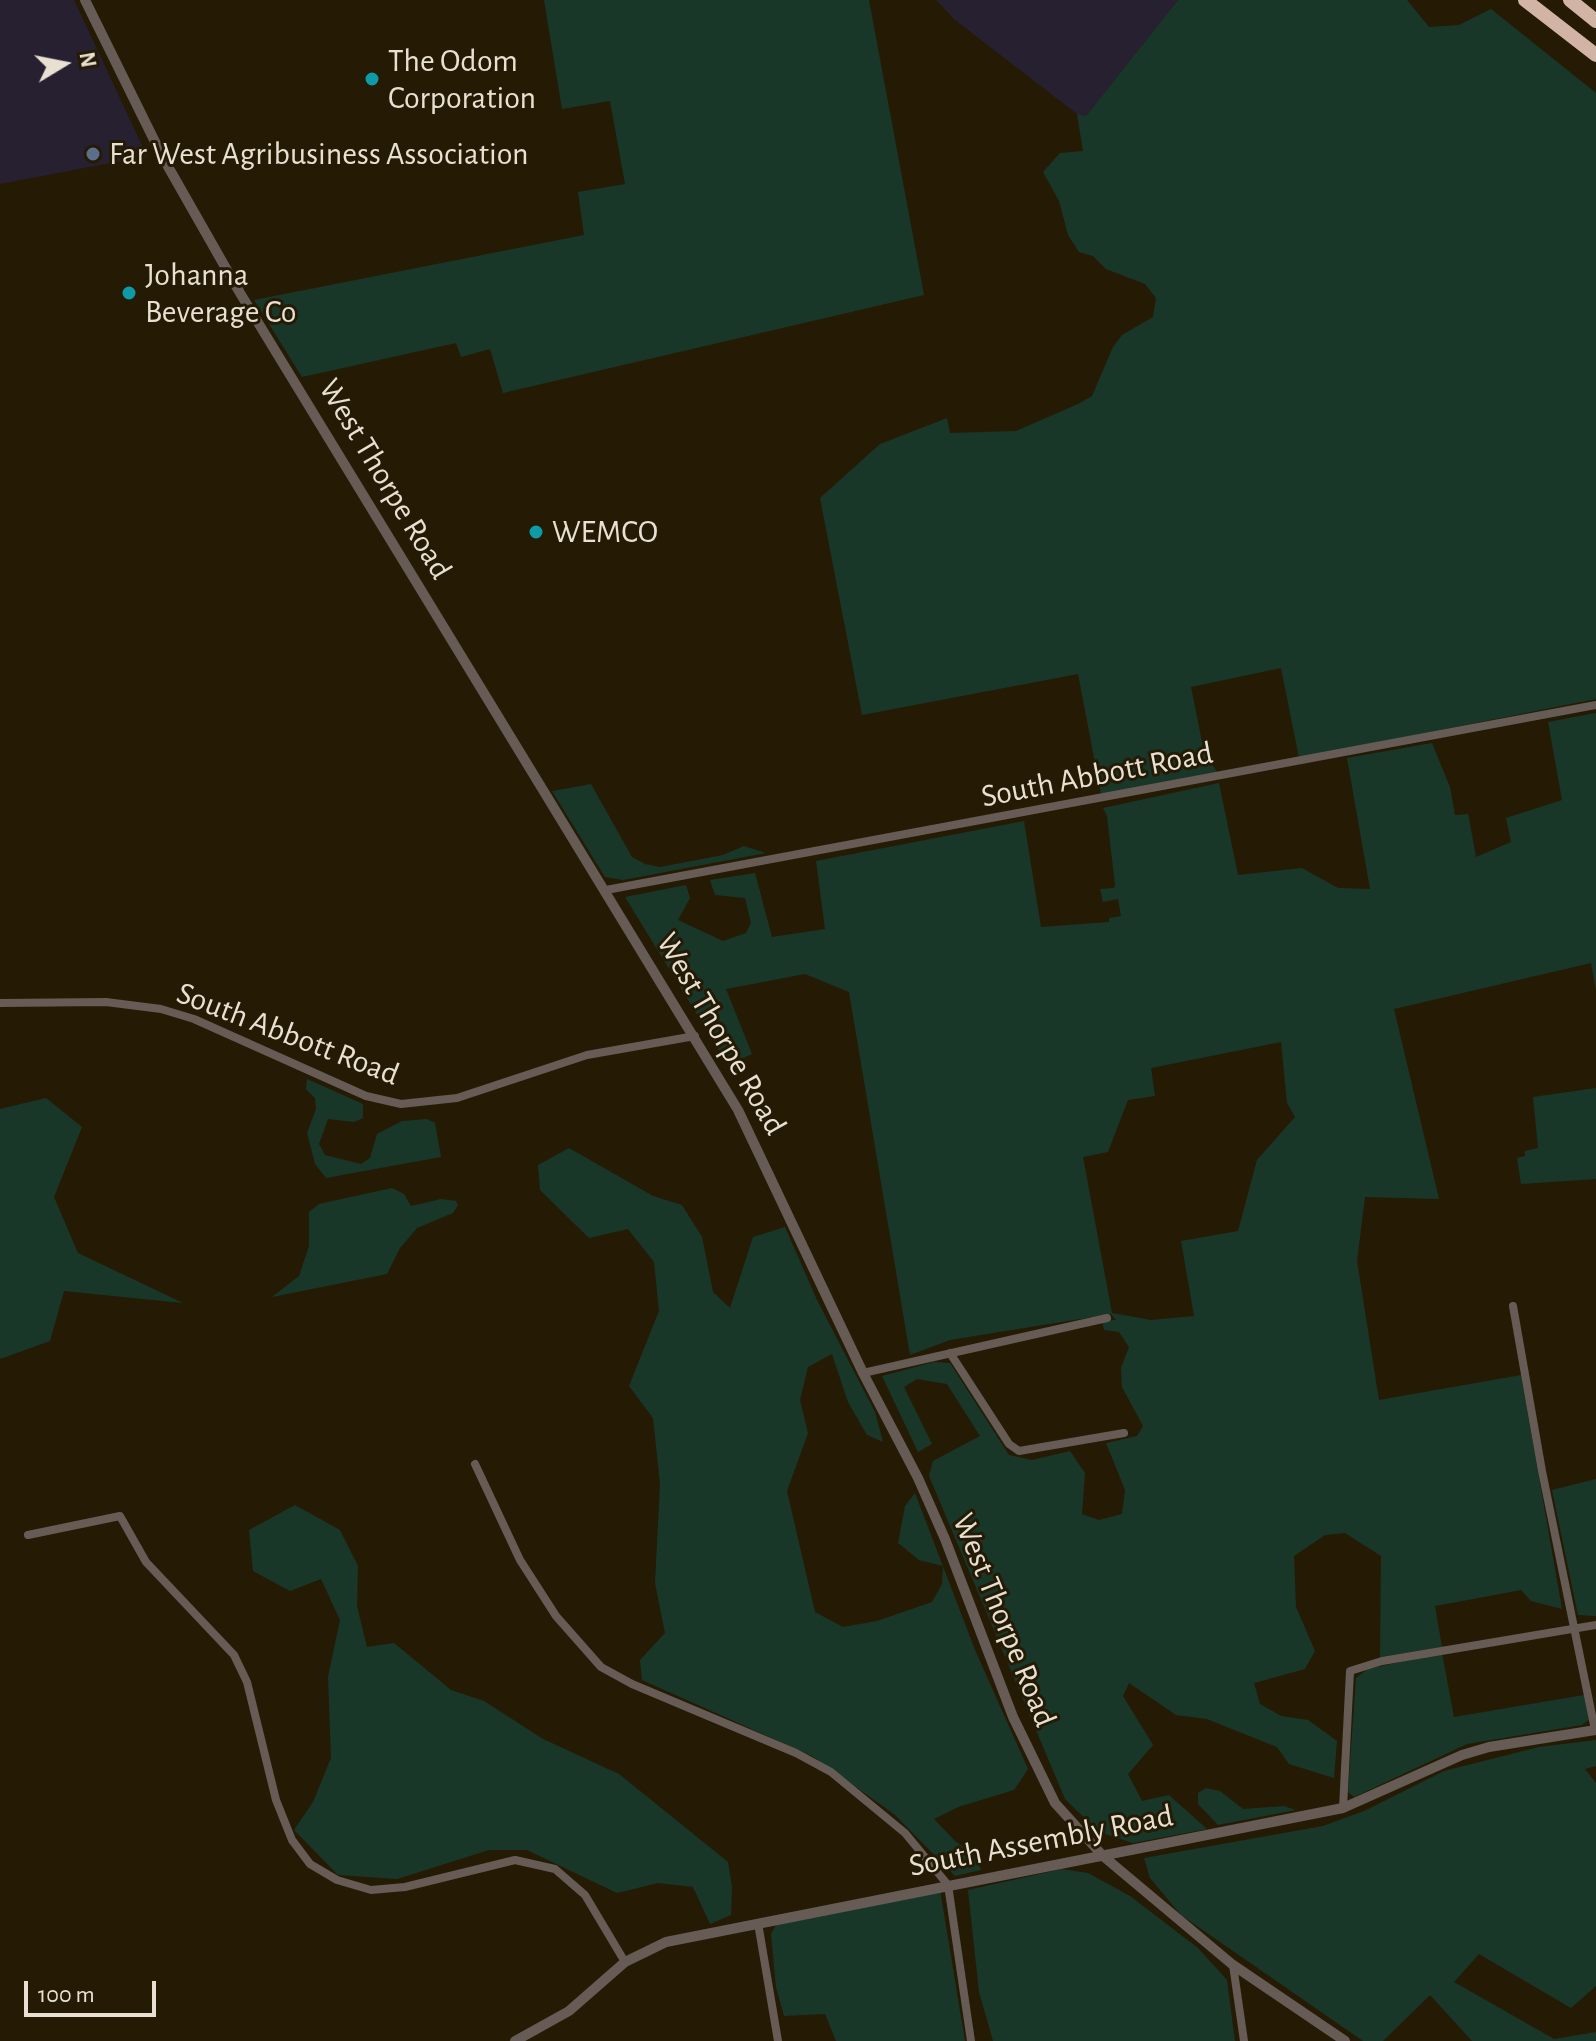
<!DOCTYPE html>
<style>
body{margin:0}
#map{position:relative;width:1596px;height:2041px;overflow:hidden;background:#251b05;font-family:"Alegreya Sans",sans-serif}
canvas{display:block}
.north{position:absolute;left:24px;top:24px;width:80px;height:80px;-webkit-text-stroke:6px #251b05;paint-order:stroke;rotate:80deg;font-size:22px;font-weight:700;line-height:32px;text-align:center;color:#e8e1d3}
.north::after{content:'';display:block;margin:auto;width:28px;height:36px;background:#e8e1d3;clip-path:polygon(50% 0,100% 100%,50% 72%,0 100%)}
.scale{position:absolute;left:24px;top:1981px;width:132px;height:36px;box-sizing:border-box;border:4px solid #e8e1d3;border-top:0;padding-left:10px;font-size:24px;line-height:28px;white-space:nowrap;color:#e8e1d3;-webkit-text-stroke:6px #251b05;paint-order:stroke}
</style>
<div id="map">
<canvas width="1596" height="2041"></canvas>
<div class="north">N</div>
<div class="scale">100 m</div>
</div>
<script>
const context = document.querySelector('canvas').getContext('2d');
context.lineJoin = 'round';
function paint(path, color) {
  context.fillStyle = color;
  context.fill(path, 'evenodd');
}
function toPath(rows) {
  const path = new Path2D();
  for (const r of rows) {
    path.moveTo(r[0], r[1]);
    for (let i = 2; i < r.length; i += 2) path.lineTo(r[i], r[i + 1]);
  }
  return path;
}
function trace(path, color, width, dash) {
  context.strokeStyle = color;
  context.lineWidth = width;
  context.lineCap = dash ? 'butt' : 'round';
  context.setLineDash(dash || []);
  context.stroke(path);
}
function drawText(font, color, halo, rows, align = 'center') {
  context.font = font + ' "Alegreya Sans",sans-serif';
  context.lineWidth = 6;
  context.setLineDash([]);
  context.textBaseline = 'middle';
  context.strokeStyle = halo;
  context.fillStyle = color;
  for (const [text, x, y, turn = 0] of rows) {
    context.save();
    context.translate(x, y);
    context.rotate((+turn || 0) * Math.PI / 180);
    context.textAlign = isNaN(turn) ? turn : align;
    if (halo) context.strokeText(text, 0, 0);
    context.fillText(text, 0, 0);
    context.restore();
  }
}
paint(toPath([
 [0,0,74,0,147,156,0,184],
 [936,0,1178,0,1085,117,1077,114,955,20]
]), '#262030');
paint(toPath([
 [544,0,869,0,924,295,503,393,490,349,461,357,456,343,302,377,254,300,584,235,578,192,625,184,610,101,562,109],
 [1178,0,1407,0,1429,27,1459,25,1491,9,1596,93,1596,699,1299,758,1281,668,1191,687,1204,752,1217,772,1101,794,1078,674,862,715,820,498,880,444,947,418,950,433,1016,431,1078,404,1092,396,1113,347,1122,335,1153,317,1156,298,1145,284,1106,269,1093,256,1079,252,1068,235,1059,201,1043,172,1060,153,1083,151,1077,114,1086,116],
 [1596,713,1596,990,1591,963,1394,1009,1439,1199,1365,1197,1357,1261,1379,1400,1521,1375,1562,1609,1531,1601,1521,1590,1435,1606,1442,1647,1380,1657,1381,1556,1345,1533,1325,1535,1294,1556,1296,1607,1315,1651,1305,1669,1254,1683,1260,1704,1281,1716,1308,1720,1337,1741,1334,1778,1289,1764,1277,1747,1207,1719,1176,1715,1129,1683,1123,1696,1153,1745,1128,1774,1142,1801,1169,1795,1207,1829,1133,1843,1099,1832,1065,1799,929,1476,933,1461,980,1436,947,1384,917,1379,904,1387,932,1444,918,1452,882,1376,934,1362,950,1363,1009,1455,1032,1460,1070,1451,1085,1473,1082,1514,1099,1520,1122,1514,1125,1490,1106,1443,1137,1436,1143,1426,1122,1387,1121,1368,1129,1347,1119,1332,1104,1330,1102,1321,1116,1320,1111,1314,950,1340,910,1355,849,992,805,974,726,989,752,1054,728,1065,625,897,686,885,690,898,678,920,723,941,746,933,751,923,745,898,715,895,710,880,755,873,772,937,825,929,816,861,1024,821,1041,927,1109,922,1109,918,1121,916,1118,899,1103,902,1100,889,1114,888,1115,885,1107,816,1103,808,1219,783,1238,875,1302,868,1338,888,1370,889,1347,758,1432,743,1450,787,1455,815,1468,814,1469,818,1476,857,1511,842,1506,818,1562,800,1548,722],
 [1281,1042,1287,1103,1295,1117,1257,1160,1238,1231,1181,1241,1194,1316,1151,1320,1112,1313,1083,1157,1108,1152,1128,1100,1155,1096,1151,1068],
 [591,784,632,857,645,864,660,867,723,855,744,846,766,853,623,880,605,877,552,791],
 [307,1079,363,1104,363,1118,354,1122,328,1119,319,1144,325,1155,361,1164,370,1158,377,1134,402,1121,427,1119,435,1123,441,1157,326,1178,315,1164,307,1133,316,1109,315,1098,306,1089],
 [1596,1088,1596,1179,1521,1184,1517,1158,1525,1156,1525,1151,1538,1148,1533,1097],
 [46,1098,82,1127,54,1197,78,1253,183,1303,64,1291,50,1341,0,1359,0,1109],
 [569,1148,653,1196,682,1205,702,1237,713,1292,730,1308,753,1237,785,1227,817,1300,875,1412,883,1442,867,1435,848,1402,832,1354,808,1367,800,1400,808,1433,787,1491,815,1612,843,1627,877,1621,932,1602,942,1584,943,1566,919,1560,898,1543,905,1506,915,1493,975,1650,1028,1769,1014,1790,958,1807,934,1819,955,1841,976,1856,981,1870,955,1876,894,1814,812,1756,642,1680,640,1660,665,1633,655,1583,660,1484,653,1418,629,1386,659,1311,654,1262,628,1229,589,1238,540,1190,538,1165],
 [392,1188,404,1194,411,1206,441,1199,456,1201,458,1205,453,1213,417,1228,400,1248,387,1274,272,1297,299,1276,309,1246,309,1212,319,1204],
 [1596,1479,1596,1616,1578,1615,1552,1490],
 [295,1505,340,1530,358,1566,357,1606,367,1647,394,1643,451,1690,484,1701,543,1739,619,1774,728,1862,732,1887,731,1915,710,1924,693,1887,658,1883,617,1893,527,1850,489,1850,397,1879,338,1875,294,1830,313,1802,331,1758,328,1677,340,1620,321,1579,290,1591,253,1571,249,1530],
 [1442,1653,1454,1717,1584,1695,1589,1720,1582,1725,1467,1744,1354,1797,1348,1792,1356,1678,1368,1669],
 [1596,1740,1596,1766,1585,1769,1596,1783,1596,1986,1571,2008,1479,1954,1454,1982,1554,2039,1596,2032,1596,2041,1472,2041,1430,1995,1383,2041,1363,2041,1181,1915,1150,1878,1144,1858,1323,1826,1364,1811,1444,1771,1539,1747],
 [1206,1788,1220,1791,1243,1809,1284,1806,1296,1810,1218,1825,1198,1804,1198,1793],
 [1062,1869,1088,1873,1130,1896,1198,1948,1227,1980,1235,2041,993,2041,979,1992,968,1890],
 [940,1890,965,2041,836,2041,825,2014,784,2016,776,1987,771,1934,777,1923]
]), '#193729');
trace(toPath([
 [606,890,1596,705],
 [0,1003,106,1002,161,1009,194,1019,366,1096,401,1104,457,1098,587,1055,695,1036],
 [1513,1306,1542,1471,1595,1730],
 [950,1353,1009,1444,1019,1451,1124,1433],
 [863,1373,1107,1318],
 [475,1464,520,1560,556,1616,601,1667,632,1684,796,1753,831,1772,905,1833,948,1885,971,2041],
 [28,1535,120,1516,146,1562,234,1655,247,1682,276,1800,292,1840,310,1864,337,1880,371,1890,405,1887,515,1860,555,1869,585,1895,625,1962],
 [1343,1808,1350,1671,1382,1661,1596,1625],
 [758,1923,778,2041],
 [1233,1965,1244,2041]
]), '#675b55', 8);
trace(toPath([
 [85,0,162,156,240,293,738,1110,863,1373,918,1478,945,1539,1013,1717,1055,1803,1103,1856,1233,1965,1345,2041],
 [515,2041,569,2011,625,1962,666,1942,1343,1808,1462,1755,1489,1747,1596,1730]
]), '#675b55', 10);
trace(toPath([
 [1525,0,1596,55],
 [1570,0,1596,21]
]), '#d1b4a5', 14);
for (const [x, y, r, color] of [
 [372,79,8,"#0f9aa8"],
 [93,154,8,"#5c6f8a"],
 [129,293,8,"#0f9aa8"],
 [536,532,8,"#0f9aa8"]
]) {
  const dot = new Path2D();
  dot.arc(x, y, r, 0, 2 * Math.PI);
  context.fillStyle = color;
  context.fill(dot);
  trace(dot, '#251b05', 3);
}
drawText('32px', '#e8e1d3', '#251b05', [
 ["The Odom",388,61],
 ["Corporation",388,98],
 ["Far West Agribusiness Association",109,154],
 ["Johanna",145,275],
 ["Beverage Co",145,312],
 ["WEMCO",552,532]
], 'left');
drawText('32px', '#e8e1d3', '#251b05', [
 ["West Thorpe Road",385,479,59],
 ["South Abbott Road",1097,775,-11],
 ["South Abbott Road",288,1034,21],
 ["West Thorpe Road",721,1034,60],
 ["West Thorpe Road",1004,1620,68],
 ["South Assembly Road",1041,1841,-11]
]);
</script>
